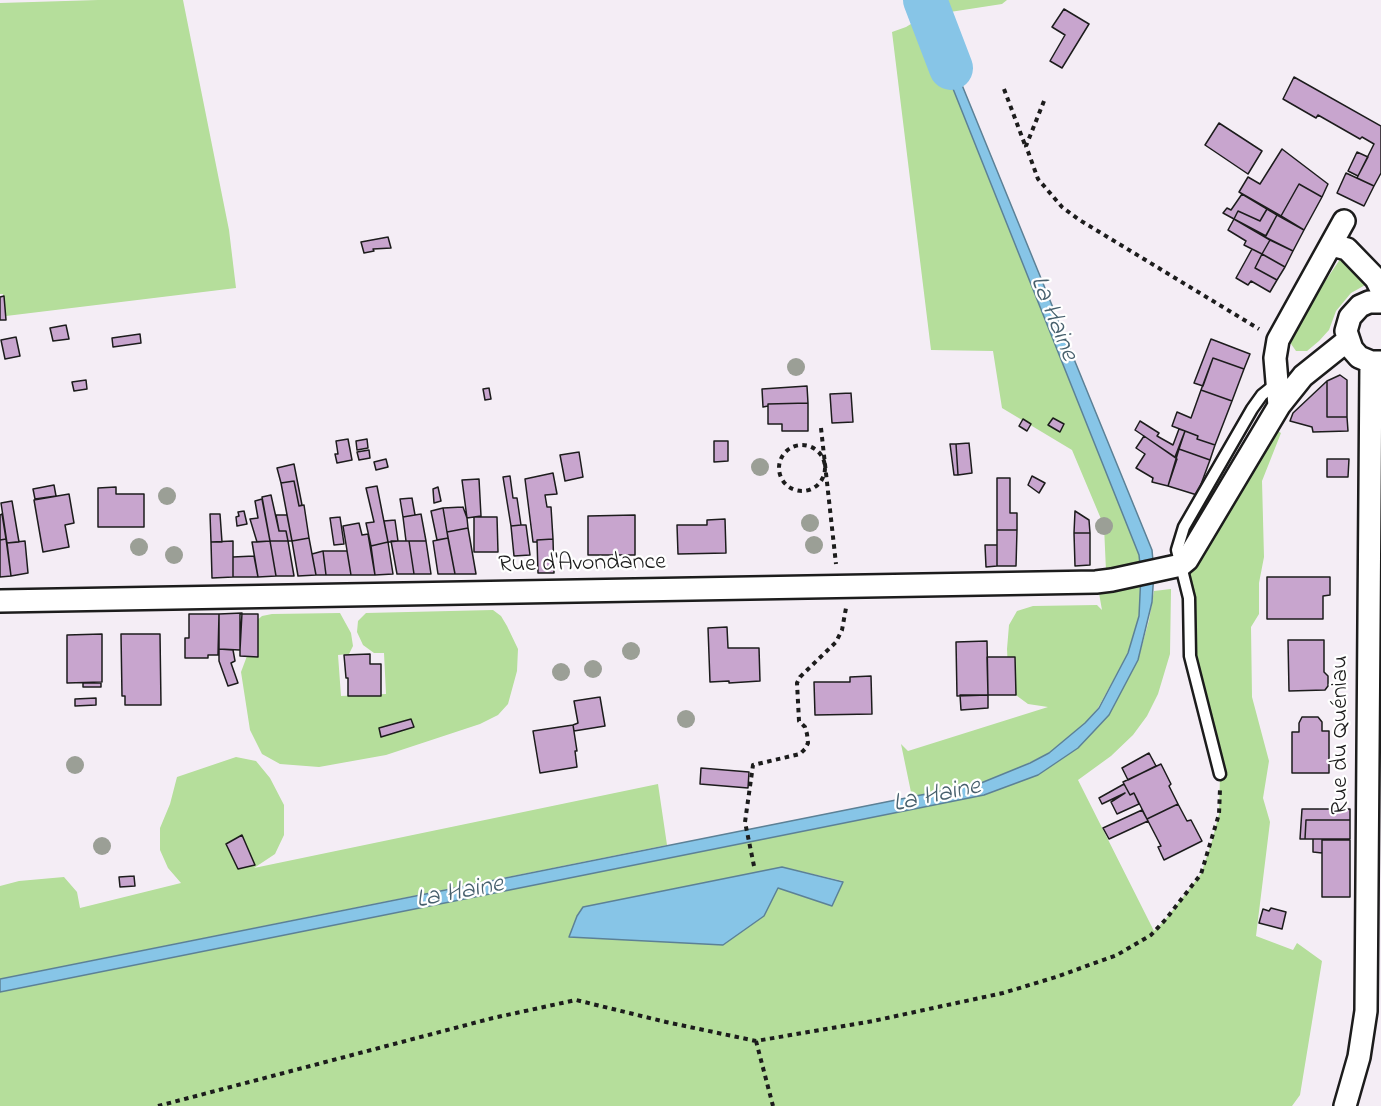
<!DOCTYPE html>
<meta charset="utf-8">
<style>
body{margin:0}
canvas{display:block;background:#f4edf5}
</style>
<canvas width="1381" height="1106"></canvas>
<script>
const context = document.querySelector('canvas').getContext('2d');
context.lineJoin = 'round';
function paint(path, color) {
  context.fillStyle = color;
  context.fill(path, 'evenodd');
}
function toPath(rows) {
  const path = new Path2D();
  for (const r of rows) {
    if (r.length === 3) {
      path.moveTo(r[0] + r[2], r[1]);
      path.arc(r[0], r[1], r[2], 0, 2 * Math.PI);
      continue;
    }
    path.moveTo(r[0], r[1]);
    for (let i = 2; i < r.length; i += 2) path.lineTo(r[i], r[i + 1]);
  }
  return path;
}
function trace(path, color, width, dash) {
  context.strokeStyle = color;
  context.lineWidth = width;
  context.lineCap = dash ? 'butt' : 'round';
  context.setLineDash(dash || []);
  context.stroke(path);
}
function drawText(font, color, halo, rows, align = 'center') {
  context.font = font + ' "Indie Flower",sans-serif';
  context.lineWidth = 4.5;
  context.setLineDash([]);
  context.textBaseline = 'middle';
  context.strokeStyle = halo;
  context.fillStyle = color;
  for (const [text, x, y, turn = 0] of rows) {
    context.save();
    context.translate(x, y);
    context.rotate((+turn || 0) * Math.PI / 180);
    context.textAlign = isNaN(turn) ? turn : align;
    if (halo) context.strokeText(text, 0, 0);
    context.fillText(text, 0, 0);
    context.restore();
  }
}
paint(toPath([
 [98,0,183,0,229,230,236,288,6,316,3,294,0,294,0,3],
 [910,0,1007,0,1002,4,924,16,1091,431,1139,555,1140,564,1106,571,1104,526,1072,450,1002,408,993,351,931,350,892,32,906,27,924,16],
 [1347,249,1376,279,1351,293,1336,311,1329,330,1319,341,1307,351,1296,351,1289,341,1292,330],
 [1268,425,1281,433,1262,481,1264,557,1259,583,1259,614,1251,627,1252,697,1269,761,1263,798,1270,822,1256,936,1293,950,1297,943,1322,961,1300,1095,1292,1106,0,1106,0,992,984,795,1038,775,1078,748,1109,715,1138,660,1149,620,1154,591,1171,589,1170,654,1158,694,1147,716,1133,735,1111,756,1078,780,1154,931,1166,919,1201,874,1212,841,1219,814,1220,774,1200,724,1182,608,1181,565],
 [782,867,843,881,832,905,778,888],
 [1141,574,1139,616,1128,653,1098,708,1085,723,1049,753,1012,771,981,783,912,797,901,744,908,751,1048,707,1028,704,1009,690,1007,649,1009,625,1017,611,1033,606,1097,605,1102,610,1097,582],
 [493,610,501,616,507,626,518,649,517,671,508,704,498,715,480,724,386,755,319,767,280,764,262,754,250,730,241,672,250,648,254,623,262,616,272,614,340,613,351,633,353,646,349,654,338,655,341,696,386,694,384,653,374,653,363,645,357,632,358,621,366,613],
 [236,757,256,761,270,778,284,805,284,835,275,854,254,868,658,784,667,845,0,979,0,886,19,881,64,877,77,892,80,908,181,883,168,868,160,850,160,828,170,804,177,777]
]), '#b5de9b');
const water = toPath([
 [933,14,1152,550,1154,572,1152,602,1138,660,1109,715,1094,731,1078,748,1038,775,984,795,0,992,0,979,981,783,1030,763,1049,753,1085,723,1099,708,1128,653,1139,616,1141,574,1139,555,924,16,933,14],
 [782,867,843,882,832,906,778,888,764,916,723,945,569,937,577,916,583,907,782,867]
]);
paint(water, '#87c5e7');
trace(water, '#5c8196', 1.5);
trace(toPath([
 [925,0,951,68]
]), '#87c5e7', 44);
const building = toPath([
 [1064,9,1089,24,1062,68,1050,61,1065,35,1052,27,1064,9],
 [1294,77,1381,126,1381,173,1374,186,1357,178,1374,144,1362,137,1360,139,1318,115,1316,118,1283,99,1294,77],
 [1219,123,1262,151,1248,174,1205,145,1219,123],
 [1282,149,1328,184,1322,197,1299,184,1281,216,1239,192,1248,177,1260,184,1282,149],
 [1357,152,1368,157,1358,176,1348,171,1357,152],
 [1346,173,1374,186,1364,206,1337,193,1346,173],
 [1299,184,1322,197,1304,230,1281,216,1299,184],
 [1242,194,1267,209,1260,221,1238,211,1234,219,1223,213,1227,208,1231,210,1242,194],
 [1267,209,1277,215,1266,236,1234,219,1238,211,1260,221,1267,209],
 [1277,215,1304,230,1293,251,1265,237,1277,215],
 [1234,219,1270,240,1262,254,1244,245,1246,241,1228,230,1234,219],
 [388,237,391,248,373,249,374,251,364,253,361,242,388,237],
 [1270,240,1293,251,1285,267,1262,254,1270,240],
 [1252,249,1262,254,1255,268,1277,280,1270,292,1251,281,1248,285,1236,278,1252,249],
 [1262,254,1285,267,1277,280,1255,268,1262,254],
 [4,296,6,320,0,320,0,297,4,296],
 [66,325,69,339,53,341,50,328,66,325],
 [140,334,141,343,113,347,112,338,140,334],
 [16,337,20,356,5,359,1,340,16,337],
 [1211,339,1250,354,1244,369,1213,358,1203,386,1194,383,1211,339],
 [1213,358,1244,369,1232,401,1201,390,1213,358],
 [1340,375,1347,380,1347,417,1327,417,1327,381,1340,375],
 [86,380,87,389,74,391,72,382,86,380],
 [1327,381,1327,417,1347,417,1348,431,1313,432,1312,427,1290,421,1293,413,1327,381],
 [807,386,808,403,768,404,768,406,763,407,762,389,807,386],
 [489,388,491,399,485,400,483,389,489,388],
 [1201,390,1232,401,1215,445,1197,439,1198,436,1172,426,1177,412,1191,418,1201,390],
 [851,393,853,422,832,423,830,394,851,393],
 [808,403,808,431,782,431,782,424,768,424,768,404,808,403],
 [1053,418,1064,424,1060,432,1048,425,1053,418],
 [1023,419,1031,424,1027,431,1019,426,1023,419],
 [1140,421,1159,433,1157,436,1173,445,1179,429,1185,431,1175,457,1135,430,1140,421],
 [1185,431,1198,436,1197,439,1215,445,1210,460,1179,449,1185,431],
 [1144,436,1177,459,1168,486,1152,482,1153,478,1136,468,1145,454,1136,448,1144,436],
 [348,439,352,460,337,463,335,454,338,454,336,441,348,439],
 [367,439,368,448,357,450,356,441,367,439],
 [714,441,728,441,728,461,714,462,714,441],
 [969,443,972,473,958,475,956,444,969,443],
 [950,444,956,444,958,475,954,475,950,444],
 [1179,449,1210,460,1197,495,1168,486,1179,449],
 [369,450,370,458,359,460,357,452,369,450],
 [579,452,583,477,565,481,560,455,579,452],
 [386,459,388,467,376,470,374,462,386,459],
 [1327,459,1349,459,1348,477,1327,477,1327,459],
 [294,464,302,505,299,506,294,481,281,483,277,468,294,464],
 [553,473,557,494,545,495,547,507,551,507,553,539,537,540,537,542,533,542,525,479,553,473],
 [510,476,513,498,517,498,521,525,511,526,503,477,510,476],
 [1032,476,1045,483,1039,493,1028,485,1032,476],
 [997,478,1010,478,1010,513,1017,513,1017,530,997,530,997,478],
 [479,479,481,516,467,518,462,480,479,479],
 [294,481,299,506,304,505,309,538,292,541,281,483,294,481],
 [54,485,56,496,35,499,33,489,54,485],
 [377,486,388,542,371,546,366,523,374,522,366,488,377,486],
 [116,487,116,494,144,494,144,527,98,527,98,488,116,487],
 [438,487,441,501,434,503,433,489,438,487],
 [69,494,74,523,65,525,69,547,43,552,34,500,69,494],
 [271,495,279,531,286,531,288,541,270,541,262,497,271,495],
 [412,498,415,515,403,517,400,499,412,498],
 [262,499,270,541,257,542,250,519,258,518,255,501,262,499],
 [12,501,19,542,7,543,1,503,12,501],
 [463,507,467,518,468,528,447,532,443,508,463,507],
 [443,508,448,538,437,540,431,511,443,508],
 [244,511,247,524,237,526,236,517,239,516,238,512,244,511],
 [1075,511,1089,520,1090,533,1074,533,1075,511],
 [2,514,6,539,0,540,0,515,2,514],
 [210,514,220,514,222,542,211,542,210,514],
 [421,514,426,541,406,541,403,517,421,514],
 [276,515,287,515,292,541,288,541,286,531,279,531,276,515],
 [635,515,635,555,588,555,588,516,635,515],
 [340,517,344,544,334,545,330,518,340,517],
 [474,517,497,517,498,552,474,552,474,517],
 [725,519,726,553,678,554,677,525,707,525,707,520,725,519],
 [395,520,398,541,388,542,384,521,395,520],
 [359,523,362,535,368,534,375,575,351,575,343,526,359,523],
 [521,525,526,525,530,555,514,556,511,526,521,525],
 [468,528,476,574,455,574,447,532,468,528],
 [997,530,1017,530,1016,566,997,566,997,530],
 [1074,533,1090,533,1090,565,1075,566,1074,533],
 [309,538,316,575,298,576,292,541,309,538],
 [448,538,455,574,438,574,433,541,448,538],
 [6,539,11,576,0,577,0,540,6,539],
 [553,539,554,573,538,573,537,540,553,539],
 [25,541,28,573,11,576,7,543,25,541],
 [233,541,233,577,212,578,211,542,233,541],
 [270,541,288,541,294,576,276,576,270,541],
 [270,541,276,576,258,577,252,542,270,541],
 [391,541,409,541,414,574,397,574,391,541],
 [409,541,426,541,431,574,414,574,409,541],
 [388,542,393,574,375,575,371,546,388,542],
 [985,545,997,545,997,566,986,567,985,545],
 [323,551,347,551,351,575,326,575,323,551],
 [323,551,326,575,316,575,312,554,323,551],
 [254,556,258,577,233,577,233,557,254,556],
 [1267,577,1330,577,1330,595,1323,596,1323,619,1267,619,1267,577],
 [242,613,240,650,219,649,219,614,242,613],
 [189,614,219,614,218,655,208,655,208,658,185,658,185,638,189,638,189,614],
 [240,614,258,614,258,657,240,656,240,614],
 [727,627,728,648,759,648,760,681,729,683,729,681,710,682,708,628,727,627],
 [102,634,102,682,67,683,67,635,102,634],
 [121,634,160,634,161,705,125,705,125,696,122,696,121,634],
 [1288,640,1324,640,1324,672,1328,676,1328,686,1325,690,1289,691,1288,640],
 [987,641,988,695,957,696,956,642,987,641],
 [219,649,233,650,235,661,231,663,238,683,228,686,219,661,219,649],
 [370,654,370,664,381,664,381,696,348,696,348,678,346,678,344,655,370,654],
 [987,657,1015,657,1016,695,988,695,987,657],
 [871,676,872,714,815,715,814,682,850,682,850,677,871,676],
 [83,683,101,683,101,687,83,687,83,683],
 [960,695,988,695,988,708,961,710,960,695],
 [600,697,605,726,574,731,573,725,578,723,574,701,600,697],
 [96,698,96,705,75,706,75,699,96,698],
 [1302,717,1318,717,1322,722,1322,731,1329,731,1329,773,1292,773,1292,732,1299,732,1299,723,1302,717],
 [411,719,414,727,381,737,379,728,411,719],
 [573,725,577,751,575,751,577,767,540,773,533,731,573,725],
 [1149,753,1156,766,1128,780,1122,768,1149,753],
 [1161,764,1171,784,1169,786,1178,804,1147,819,1134,793,1130,795,1123,782,1161,764],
 [701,768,749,772,748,788,700,784,701,768],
 [1124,784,1130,795,1134,793,1139,804,1117,814,1111,802,1125,793,1102,804,1099,798,1124,784],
 [1178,804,1187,821,1191,820,1202,841,1164,860,1158,847,1161,846,1147,819,1178,804],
 [1302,809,1350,809,1350,820,1306,820,1305,839,1300,839,1302,809],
 [1142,810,1148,821,1109,839,1103,828,1142,810],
 [1306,820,1350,820,1350,839,1305,839,1306,820],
 [242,835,255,865,238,869,226,844,242,835],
 [1313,839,1350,839,1322,840,1322,858,1322,853,1313,852,1313,839],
 [1322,840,1350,840,1350,897,1322,897,1322,840],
 [134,876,135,886,120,887,119,877,134,876],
 [1271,908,1286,912,1282,929,1259,923,1263,909,1269,911,1271,908]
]);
paint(building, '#c8a5ce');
trace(building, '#1c1c1c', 1.5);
const lane = toPath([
 [1220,774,1190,656,1189,598,1177,550,1184,527,1252,409,1262,395,1277,383]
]);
const street = toPath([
 [1332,245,1347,249,1376,279,1381,289],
 [1381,302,1369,302,1360,306,1350,317,1346,331,1352,349,1359,357,1371,362,1381,362],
 [1279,406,1275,358,1278,340,1344,221],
 [0,601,1096,582,1112,580,1181,565,1187,560,1279,406,1303,376,1348,340],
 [1345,1106,1359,1057,1366,1011,1371,362]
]);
trace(lane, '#1c1c1c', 15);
trace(street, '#1c1c1c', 26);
trace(toPath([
 [1004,89,1025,145],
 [1044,101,1026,146,1038,179,1062,207,1078,219,1259,329],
 [821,428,836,564],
 [802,468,23],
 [754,866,745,822,753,765,800,754,805,749,808,743,807,734,805,727,799,721,797,683,800,677,836,642,842,630,846,608],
 [756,1041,773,1106],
 [158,1106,493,1018,576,1000,666,1022,756,1041,873,1021,1003,993,1056,977,1117,955,1151,935,1166,919,1201,874,1219,814,1220,789]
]), '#1c1c1c', 4, [4.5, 4.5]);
trace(lane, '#fff', 10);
trace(street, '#fff', 21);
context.fillStyle = '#9b9f96';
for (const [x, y] of [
 [796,367],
 [760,467],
 [167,496],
 [810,523],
 [1104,526],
 [814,545],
 [139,547],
 [174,555],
 [631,651],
 [593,669],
 [561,672],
 [686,719],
 [75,765],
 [102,846]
]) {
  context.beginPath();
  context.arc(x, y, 9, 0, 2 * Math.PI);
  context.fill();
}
drawText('24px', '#1c1c1c', '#fff', [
 ["Rue d'Avondance",582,565,-1],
 ["Rue du Quéniau",1342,735,-90]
]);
drawText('italic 26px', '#47606d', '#fff', [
 ["La Haine",1052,319,68],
 ["La Haine",937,797,-12],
 ["La Haine",460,894,-11]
]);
</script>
